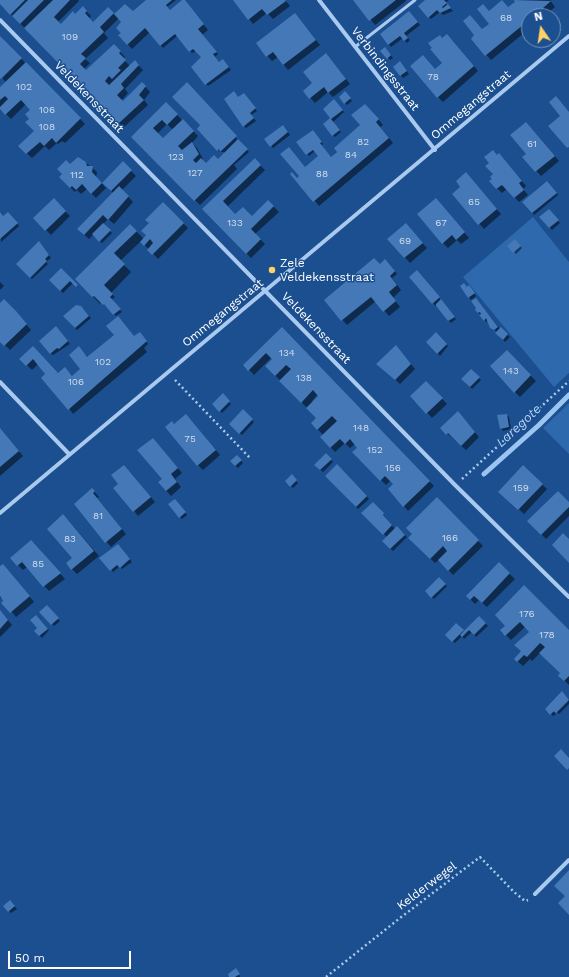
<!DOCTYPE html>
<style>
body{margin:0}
#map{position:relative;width:569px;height:977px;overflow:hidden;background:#1b4f8f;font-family:"Work Sans",sans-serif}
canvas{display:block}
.north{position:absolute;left:521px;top:8px;width:40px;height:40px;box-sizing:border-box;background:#1b4f8f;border:1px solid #7695bc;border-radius:50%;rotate:347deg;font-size:11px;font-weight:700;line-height:16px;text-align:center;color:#fff}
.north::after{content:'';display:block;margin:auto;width:14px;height:18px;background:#ffd166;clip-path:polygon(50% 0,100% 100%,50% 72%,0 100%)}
.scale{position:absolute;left:8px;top:951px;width:123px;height:18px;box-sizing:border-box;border:2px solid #fff;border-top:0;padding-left:5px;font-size:12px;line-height:14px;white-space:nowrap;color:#fff;-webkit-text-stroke:3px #1b4f8f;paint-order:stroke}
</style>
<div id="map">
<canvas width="569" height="977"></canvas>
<div class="north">N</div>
<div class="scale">50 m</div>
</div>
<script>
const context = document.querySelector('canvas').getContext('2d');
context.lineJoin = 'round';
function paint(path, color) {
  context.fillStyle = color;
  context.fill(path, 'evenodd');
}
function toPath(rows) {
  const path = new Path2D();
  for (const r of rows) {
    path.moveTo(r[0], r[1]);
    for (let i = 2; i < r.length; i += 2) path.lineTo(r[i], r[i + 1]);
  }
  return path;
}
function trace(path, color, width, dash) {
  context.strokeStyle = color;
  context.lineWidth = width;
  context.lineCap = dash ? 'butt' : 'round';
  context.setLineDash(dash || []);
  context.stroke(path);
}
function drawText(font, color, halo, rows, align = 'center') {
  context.font = font + ' "Work Sans",sans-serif';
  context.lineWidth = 3;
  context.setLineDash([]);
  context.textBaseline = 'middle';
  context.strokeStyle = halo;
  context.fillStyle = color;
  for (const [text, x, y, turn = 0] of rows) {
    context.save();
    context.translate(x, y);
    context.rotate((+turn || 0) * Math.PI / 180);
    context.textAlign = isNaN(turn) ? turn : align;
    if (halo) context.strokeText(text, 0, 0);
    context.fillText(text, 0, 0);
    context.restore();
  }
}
paint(toPath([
 [533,217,569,262,569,373,554,387,463,277],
 [569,403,569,454,543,428]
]), '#2e69ad');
paint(toPath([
 [0,0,78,0,79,1,58,22,61,25,83,8,91,16,89,19,93,23,108,9,115,15,125,5,133,14,148,0,176,0,167,7,170,10,184,0,208,30,202,35,218,54,215,57,219,63,225,62,231,70,208,86,192,67,203,57,196,51,192,53,177,36,163,48,150,32,132,49,119,35,122,33,123,23,119,18,104,33,108,38,85,59,90,63,84,69,86,72,114,45,125,57,123,59,130,66,135,62,143,70,125,89,128,93,121,101,123,102,142,83,150,92,144,100,148,105,123,128,0,3],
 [235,0,285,0,290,6,273,19,267,13,253,24],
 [355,0,406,0,406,1,375,25],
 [427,0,449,0,445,3,453,11,443,15,440,12,431,19,419,6],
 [515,0,550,0,555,7,544,16,529,16,529,29,491,60,472,39,490,24,489,12,509,8,516,2],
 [412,15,420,25,406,36,410,40,407,43,403,38,391,47,381,35],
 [299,19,320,45,288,70,278,57,272,61,257,44],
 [0,37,85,124,65,143,62,141,58,144,57,143,49,150,45,146,32,158,19,146,35,131,30,119,31,110,26,104,11,119,0,108,0,89,6,82,0,76],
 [443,39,452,40,478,71,443,102,438,97,435,70,444,63],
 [387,50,393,58,390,60,388,58],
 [326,54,350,84,333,97,328,92,315,103,304,91,313,84],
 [402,65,409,74,403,78,394,67],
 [187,84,249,152,234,165,237,169,200,205,132,137,166,104,198,136,192,143,197,148,203,159,202,161,206,165,228,157,224,152,220,152,198,129,201,125],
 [167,124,173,130,163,139,157,134],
 [345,93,352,101,347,105,340,97],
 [246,96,257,111,251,115,256,121,246,128,244,126,239,98],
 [334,101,344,112,333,122,341,132,335,137,324,124,332,118],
 [370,110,383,125,380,127,393,143,319,206,298,179,306,168,320,156,315,151,309,156,298,143,315,134,323,144,321,146,331,158,361,125],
 [285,128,290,135,273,148,271,146],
 [531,128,559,161,541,176,524,157,528,154],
 [498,156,504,160,526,186,523,189,528,195,519,202,507,189,502,193,491,182,493,180],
 [255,160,265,170,227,207,235,216,252,217,268,201,279,212,255,234,265,244,251,258,203,209],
 [85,162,97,172,96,178,102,184,123,163,136,176,122,190,133,202,114,224,108,219,103,224,112,233,102,243,93,235,89,239,78,229,113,193,104,183,103,185,106,188,96,198,87,189,81,194,77,190,75,192,60,177,71,165],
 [470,179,501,214,484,229,453,194],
 [549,184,558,195,534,215,532,212],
 [54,200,70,216,51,235,35,219],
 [163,203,188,228,158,259,141,241,120,261,131,272,111,293,115,297,111,300,122,312,116,316,106,305,101,302,100,304,77,279,130,225,144,239,147,235,150,223],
 [440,204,469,238,461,244,457,240,448,248,443,243],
 [549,210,560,223,552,230,541,217],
 [0,214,4,217,10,215,19,226,1,242],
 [410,229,427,248,410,263,389,239],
 [515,240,522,248,516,254,509,246],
 [41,245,51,258,46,262,48,264,32,279,17,264],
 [387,262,397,274,392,278,401,290,393,298,400,307,389,316,376,301,347,325,325,300,380,265],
 [61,269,79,288,73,283,63,293,50,280],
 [422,276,456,319,451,323,433,303],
 [0,282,4,286,0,290],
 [461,286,471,289,476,296,471,300],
 [478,301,500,329,510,337,505,342,497,333,489,320,486,322,476,310],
 [0,304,14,310,31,330,10,350,0,340],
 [83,309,91,318,77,330,65,317],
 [282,329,434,486,408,511,404,506,394,484,391,480,386,485,353,452,359,448,355,444,350,448,345,443,335,452,321,437,323,435,312,423,317,418,266,366,274,358,272,357,254,375,245,365],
 [318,394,320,396,314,402,312,401],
 [58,330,70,344,53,355,50,353],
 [436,334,448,346,440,356,427,342],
 [142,335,148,344,144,348,147,352,73,414,38,364,32,370,21,359,33,347,58,374,70,373,73,377,81,369,83,353,88,358],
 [400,351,415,369,400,384,383,368],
 [507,352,536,381,520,397,515,392],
 [471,370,481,380,472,389,463,379],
 [426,382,447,404,432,418,412,396],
 [223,395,231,404,222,413,214,404],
 [243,411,254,422,242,435,230,424],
 [458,412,479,437,466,450,441,428],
 [506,415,509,417,511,429,503,431,501,428],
 [191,420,220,455,203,470,198,465,174,425],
 [0,429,23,456,0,476],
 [157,444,182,473,175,479,181,487,171,496,159,482,163,479],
 [326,454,333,462,323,472,315,465],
 [237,456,243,463,238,468,231,461],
 [337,466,369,499,358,509,327,476],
 [523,467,547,489,524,514,500,492],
 [129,471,155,502,138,516,134,511,120,484],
 [292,476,298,483,293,488,286,481],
 [92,489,99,497,97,498,126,534,111,547,75,504],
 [437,499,483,546,453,575,439,560,435,563,414,543],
 [177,502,187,515,182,519,180,517],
 [569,503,569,516,546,539,528,521],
 [375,505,395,529,397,527,407,537,393,551,383,541,387,537,362,513],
 [68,520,99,556,77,574,72,569,73,558],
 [36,546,65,579,49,591,27,567,23,570,11,558],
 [120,547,132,562,122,569,120,566,113,572,101,558],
 [499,564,515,579,487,607,479,600,475,604,467,596],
 [0,568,7,570,34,602,16,617,0,597],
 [439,578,447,586,434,599,426,591],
 [49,608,60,621,54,626,41,612],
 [0,611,12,625,0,637],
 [496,615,569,632,569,685,560,676,562,673,540,653,532,661,530,659,523,666,515,659,522,651,530,632,525,627,511,640,501,630,506,626],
 [36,616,49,630,42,638,36,631,38,628],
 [479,617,488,626,476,637,472,632,464,639,462,636,455,643,446,635,456,625,464,632],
 [562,693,569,700,569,704,559,714,552,707,550,708,556,714,553,716,546,709],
 [10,901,17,909,11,913,4,906],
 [238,972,240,977,231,977]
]), '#0007');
trace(toPath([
 [484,474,539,425,569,395]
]), '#9cc4f0', 5);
paint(toPath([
 [0,0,25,0,10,15,0,4],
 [28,0,44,0,20,24,12,16],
 [53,0,70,0,54,17,61,24,73,11,75,14,83,6,87,11,85,13,93,22,108,7,114,13,100,27,104,32,81,54,86,58,80,64,86,70,114,44,121,51,119,53,126,60,118,68,121,70,112,79,109,76,105,81,109,85,135,60,139,65,121,84,124,88,117,95,123,101,142,82,146,86,139,95,144,100,118,124,24,28],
 [146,0,172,0,166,5,170,10,182,0,185,0,204,24,198,29,217,52,213,54,219,62,223,59,229,67,205,85,191,67,201,57,193,49,189,52,175,34,160,46,145,28,127,45,118,35,121,33,116,28,121,22,114,14,125,4,133,11],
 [233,0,285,0,286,1,267,15,262,9,248,20],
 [353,0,396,0,369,21],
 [425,0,444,0,447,3,442,7,443,8,448,4,451,8,440,13,437,10,428,18,418,6],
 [502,0,508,7,515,2,514,0,551,1,534,16,529,16,529,20,485,56,471,39,474,35,463,21,470,15,482,29,489,24,477,9,483,4,489,11],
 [409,11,418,22,404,33,408,38,404,41,400,36,388,45,380,34],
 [295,13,316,40,283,65,273,52,266,57,256,43],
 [447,34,474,66,437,98,410,66,423,55,435,69,442,63,430,49,432,48,428,43,440,35,442,38],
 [0,36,22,58,1,79,0,78],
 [385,47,391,55,387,59,380,51],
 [326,53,346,79,328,93,324,87,309,99,303,91,312,83,303,72],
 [400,61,407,71,400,76,393,67],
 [26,62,81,118,56,143,52,138,44,146,40,142,26,154,18,146,34,131,25,122,29,119,25,114,30,110,21,100,5,115,0,109,0,107,8,99,5,96,0,100,0,87],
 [187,82,237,136,220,152,219,149,217,151,197,129,200,125,172,97],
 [234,91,238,97,244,93,256,108,250,113,254,118,243,127,224,99],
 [345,91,351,98,344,104,339,97],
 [556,96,569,112,569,147,567,148,548,126,560,116,549,102],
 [334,99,343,110,331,119,340,130,332,136,323,124,330,118,323,109],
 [166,102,178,114,167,125,162,120,153,128,163,138,183,119,194,131,178,146,182,150,192,142,199,154,193,160,196,163,201,158,206,163,214,155,218,159,238,139,248,149,194,201,131,137],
 [365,104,379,119,376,122,389,138,313,202,290,174,292,172,297,178,299,176,280,154,289,147,305,167,318,156,313,150,306,155,296,142,313,130,322,142,320,143,331,157,337,152,334,148,360,125,351,115],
 [526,122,555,156,535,172,522,157,526,154,510,135],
 [283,125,288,132,270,147,264,139],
 [493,150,497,155,499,153,522,181,519,183,524,190,514,198,502,185,496,189,489,181,492,179,490,177,493,174,485,166,489,163,484,157],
 [78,157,86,162,87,166,93,166,92,172,102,183,123,161,132,170,111,191,102,183,91,194,82,184,76,190,72,186,70,188,59,177,62,174,57,169,66,160,70,164],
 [255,158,261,165,223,201,235,214,243,207,252,216,268,200,274,206,251,229,261,239,246,254,202,209],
 [466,172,497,209,478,225,452,194,460,187,456,181],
 [547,181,557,193,532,213,522,202],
 [119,186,129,196,108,220,103,215,84,235,77,229],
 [54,198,66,211,45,231,33,218],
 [436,198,465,232,456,240,452,235,442,244,417,214],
 [163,202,184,223,152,255,147,250,153,243,150,239,144,246,140,242,146,235,141,231,149,223,145,220],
 [549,209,559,220,549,228,539,217],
 [0,212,3,216,8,212,18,223,0,239],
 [103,223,111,230,99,242,92,234],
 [406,223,423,243,404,258,387,239],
 [130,224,137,231,114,253,125,264,104,285,113,294,110,297,121,309,113,315,104,304,103,305,94,296,92,297,75,279],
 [515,239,521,246,513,253,507,246],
 [39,241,49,255,45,259,47,261,30,278,16,264],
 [374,258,380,264,385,259,395,271,390,276,397,285,389,292,396,301,383,312,371,297,341,321,324,300],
 [61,268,78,285,76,287,70,281,60,291,49,280],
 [417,270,440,297,432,304,409,277],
 [464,283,467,287,469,285,475,293,468,298,460,286],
 [476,298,498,327,494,330,490,328,486,318,484,321,479,315,481,314,480,312,478,313,475,310,476,308,471,301],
 [4,299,16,311,27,324,4,346,0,342,0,303],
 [441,299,455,317,448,321,436,306,436,304],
 [76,305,81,306,89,316,75,328,63,316],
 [118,316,134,336,140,332,147,341,68,410,41,378,45,374,33,359,26,366,19,359,33,346,58,373,65,367,72,376,80,369,69,355,79,346,87,357,114,335,106,326],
 [56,326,68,341,59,349,57,348,50,354,39,341],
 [282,327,430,481,403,507,388,489,393,484,385,476,380,481,352,452,357,448,350,439,345,444,340,439,330,448,320,437,337,421,332,416,317,430,311,423,316,418,306,408,318,396,313,390,301,403,279,381,291,369,286,365,275,376,265,366,272,359,266,353,248,371,243,365],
 [501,327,508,334,503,340,495,333],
 [436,332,447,344,437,354,426,342],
 [396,345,411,364,395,380,376,364],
 [507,350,531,375,514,393,490,366],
 [471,369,480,377,470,387,461,379],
 [426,381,443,398,426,414,410,396],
 [223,393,230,401,219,412,212,404],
 [243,409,253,419,239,434,229,424],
 [458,411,475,432,461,446,448,433,446,435,440,428],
 [186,414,216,450,197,466,165,427,172,421,174,424],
 [507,414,509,427,500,429,497,415],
 [0,428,19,451,0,467],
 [153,438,178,468,171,474,177,482,166,491,158,482,162,479,137,450],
 [326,453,332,459,320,470,314,465],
 [237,455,242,460,235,466,230,461],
 [337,464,367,496,356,507,325,476],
 [124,465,151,497,133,512,113,488,118,484,111,475],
 [523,465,543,484,518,510,498,492],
 [292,474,297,480,290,487,285,481],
 [92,488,95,491,93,493,122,529,105,543,74,504],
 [558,491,569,502,569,507,541,535,527,521],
 [437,497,479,540,448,571,438,560,447,551,443,546,430,559,408,538,412,534,406,528],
 [175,499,186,512,179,518,168,504],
 [373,502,384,513,383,515,392,525,383,535,361,513],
 [63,514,94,551,71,570,66,563,72,558,47,529],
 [397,526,405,535,390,549,382,541],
 [563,533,569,539,569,563,552,545],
 [31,540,61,573,43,587,22,562,17,566,10,558],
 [118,544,130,559,120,568,117,565,110,571,99,558],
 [499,562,510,573,482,603,474,596,470,600,466,596],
 [3,564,30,596,10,613,1,603,3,601,0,596,0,566],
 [439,577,446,584,431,598,425,591],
 [524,585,569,630,569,676,564,681,558,676,560,673,539,653,545,647,540,643,527,657,524,655,517,662,514,659,521,651,514,645,529,632,520,622,505,636,500,630,505,626,495,615],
 [47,605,59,618,51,625,39,612],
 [0,610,8,620,0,629],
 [36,615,48,629,39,636,34,631,37,628,30,620],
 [479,616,486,623,474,635,469,630,462,637,460,635],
 [456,623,464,630,452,642,445,635],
 [562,691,569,700,556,713,554,711,550,715,545,709],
 [561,749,569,758,569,768,567,770,554,756],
 [569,870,569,915,558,903,565,896,554,886],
 [10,900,15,906,8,912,3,906],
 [236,968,240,974,235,977,229,977,228,974]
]), '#4478b7');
trace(toPath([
 [175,380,250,458],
 [462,479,569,381],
 [326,977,400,918,480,857,514,892,525,901,528,900]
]), '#a9c9ee', 2.5, [2, 3]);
trace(toPath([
 [355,47,415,0]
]), '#a9c9ee', 3);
trace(toPath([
 [319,0,435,150],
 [0,20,455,485,569,597],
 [0,382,69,454],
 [0,513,569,36],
 [535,894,569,860]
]), '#a9c9ee', 4);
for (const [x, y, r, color] of [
 [272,270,4,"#ffd166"]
]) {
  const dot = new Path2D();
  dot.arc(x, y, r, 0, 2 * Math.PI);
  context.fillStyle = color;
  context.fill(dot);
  trace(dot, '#1b4f8f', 1.5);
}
drawText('10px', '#d0dded', null, [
 ["68",506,18],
 ["109",70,37],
 ["78",433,77],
 ["102",24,87],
 ["106",47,110],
 ["108",47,127],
 ["82",363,142],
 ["61",532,144],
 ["84",351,155],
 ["123",176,157],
 ["127",195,173],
 ["88",322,174],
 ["112",77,175],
 ["65",474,202],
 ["133",235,223],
 ["67",441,223],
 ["69",405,241],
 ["134",287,353],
 ["102",103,362],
 ["143",511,371],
 ["138",304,378],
 ["106",76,382],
 ["148",361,428],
 ["75",190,439],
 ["152",375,450],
 ["156",393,468],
 ["159",521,488],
 ["81",98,516],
 ["166",450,538],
 ["83",70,539],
 ["85",38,564],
 ["176",527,614],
 ["178",547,635]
]);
drawText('12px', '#fff', '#1b4f8f', [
 ["Verbindingsstraat",385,69,52],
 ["Veldekensstraat",89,97,46],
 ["Ommegangstraat",471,105,-40],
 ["Ommegangstraat",223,313,-39],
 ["Veldekensstraat",316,328,46],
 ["Kelderwegel",427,886,-37]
]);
drawText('12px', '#fff', '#1b4f8f', [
 ["Zele",280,263],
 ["Veldekensstraat",280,277]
], 'left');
drawText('italic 13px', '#b5d3f5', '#1b4f8f', [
 ["Laregote",519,426,-43]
]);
</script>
